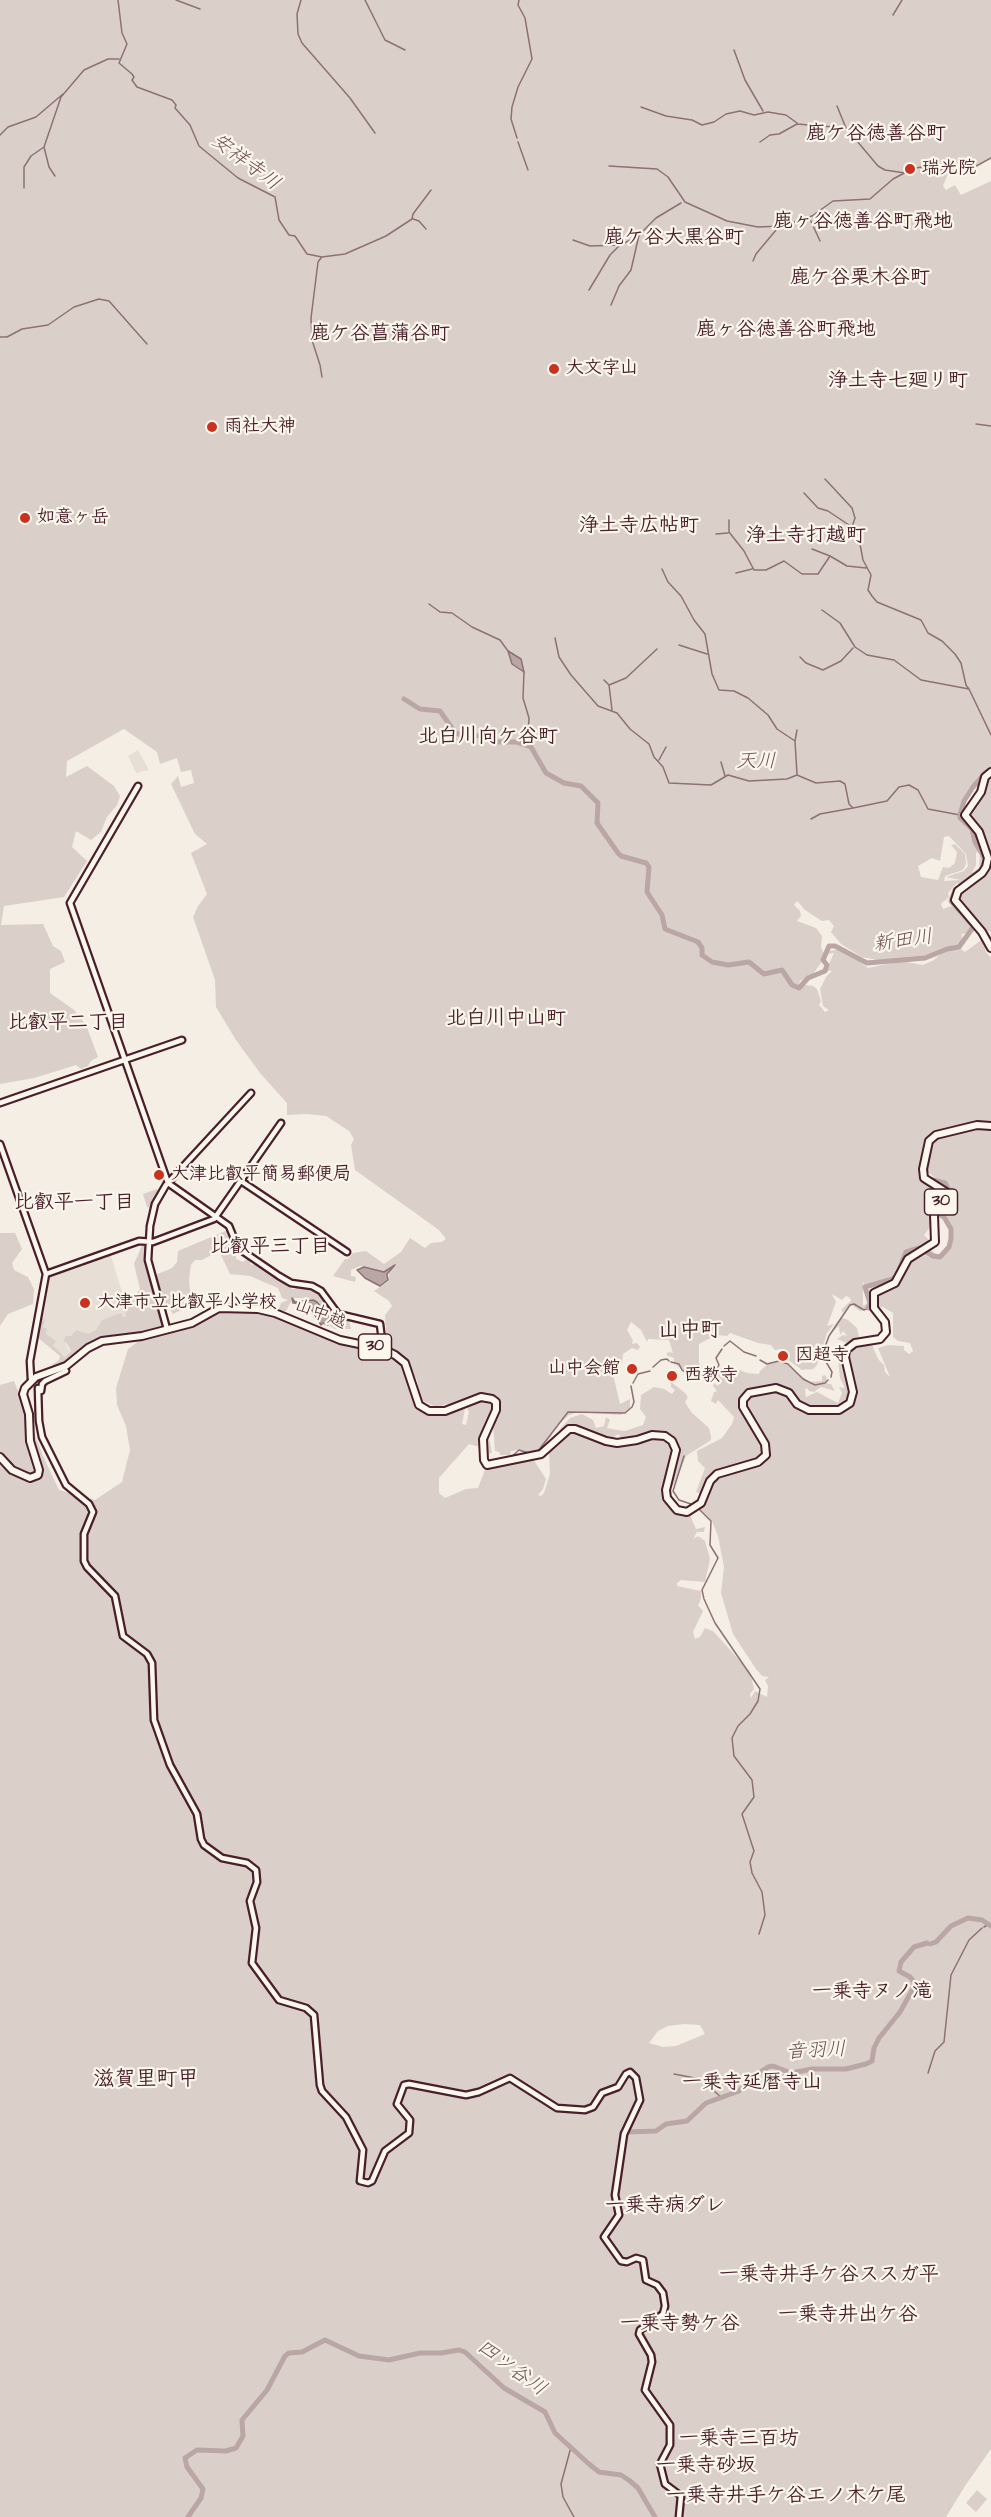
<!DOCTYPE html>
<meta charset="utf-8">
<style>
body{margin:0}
canvas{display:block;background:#f4eee4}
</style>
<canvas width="991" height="2517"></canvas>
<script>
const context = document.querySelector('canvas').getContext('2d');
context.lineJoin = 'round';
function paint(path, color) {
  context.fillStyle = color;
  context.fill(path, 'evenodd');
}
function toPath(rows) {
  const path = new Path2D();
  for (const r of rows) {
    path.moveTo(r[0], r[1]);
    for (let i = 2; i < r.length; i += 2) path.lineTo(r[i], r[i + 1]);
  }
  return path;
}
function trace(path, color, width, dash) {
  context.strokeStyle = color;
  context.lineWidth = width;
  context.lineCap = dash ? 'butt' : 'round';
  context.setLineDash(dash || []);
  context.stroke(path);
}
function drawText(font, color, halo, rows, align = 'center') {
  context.font = font + ' "Architects Daughter","Klee One",sans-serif';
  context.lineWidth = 4.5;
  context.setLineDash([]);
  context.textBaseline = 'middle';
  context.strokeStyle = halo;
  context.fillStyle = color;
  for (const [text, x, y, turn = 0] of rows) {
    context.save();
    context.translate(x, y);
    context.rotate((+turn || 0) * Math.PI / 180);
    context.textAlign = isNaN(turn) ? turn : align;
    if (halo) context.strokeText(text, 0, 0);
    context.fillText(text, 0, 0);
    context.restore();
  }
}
paint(toPath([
 [138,750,149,770,136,773,128,756],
 [110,1253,129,1314,87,1336,75,1331,66,1345,70,1351,63,1357,46,1336,41,1315,47,1276]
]), '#e7dfd6');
paint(toPath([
 [0,0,991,0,991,159,972,167,949,171,943,186,946,190,955,185,961,195,991,181,991,771,977,778,967,794,963,817,974,827,980,845,976,854,976,865,972,873,961,879,979,869,980,851,983,864,976,874,968,880,959,885,957,883,948,893,949,897,941,904,943,909,951,906,957,909,973,926,970,932,962,934,961,948,955,951,961,949,965,952,984,938,988,946,985,948,986,952,991,958,991,1123,989,1123,991,1124,991,2449,965,2486,946,2517,0,2517,0,1385,14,1381,43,1456,59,1490,95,1500,122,1482,130,1450,126,1426,117,1405,116,1388,128,1349,143,1338,196,1323,225,1308,273,1315,339,1342,381,1351,399,1361,404,1367,413,1402,423,1412,437,1413,463,1407,465,1409,462,1424,466,1425,469,1412,467,1409,472,1403,483,1399,493,1401,494,1410,484,1428,480,1447,469,1444,439,1478,439,1493,445,1498,466,1489,478,1488,486,1467,496,1468,533,1459,546,1479,543,1489,538,1495,541,1496,544,1493,550,1474,549,1450,562,1435,572,1431,617,1444,634,1442,651,1437,664,1437,671,1443,674,1454,664,1486,666,1498,668,1504,678,1513,690,1515,696,1529,705,1527,704,1532,697,1532,693,1539,698,1536,705,1541,710,1559,705,1582,681,1580,677,1583,677,1586,701,1591,701,1599,698,1605,703,1611,693,1632,695,1639,700,1637,705,1628,713,1631,750,1672,754,1689,750,1694,751,1698,755,1691,767,1697,768,1686,765,1680,769,1677,762,1676,756,1669,733,1634,721,1593,724,1567,718,1536,712,1521,699,1507,708,1497,710,1487,720,1474,756,1465,764,1460,768,1453,767,1445,747,1415,745,1399,749,1394,775,1388,788,1395,800,1409,804,1411,838,1411,849,1407,855,1399,847,1356,851,1347,871,1342,878,1359,884,1365,885,1372,890,1377,878,1348,888,1345,904,1346,904,1350,909,1354,913,1351,910,1343,898,1341,893,1337,893,1313,883,1307,875,1307,874,1297,877,1290,898,1283,905,1264,910,1258,920,1253,929,1257,930,1255,925,1251,929,1249,938,1255,946,1251,949,1236,951,1235,945,1218,952,1209,946,1207,943,1211,939,1209,948,1198,949,1187,947,1184,936,1181,937,1179,925,1170,927,1153,933,1139,973,1125,933,1135,924,1150,920,1172,922,1178,929,1185,941,1190,944,1194,933,1213,934,1222,924,1235,932,1243,931,1245,922,1249,906,1249,904,1252,907,1254,902,1257,902,1265,891,1282,875,1284,873,1287,867,1288,863,1282,863,1306,868,1303,865,1291,871,1293,871,1308,868,1310,862,1308,862,1311,860,1311,852,1305,842,1313,842,1309,851,1301,850,1298,846,1296,842,1300,832,1294,836,1302,827,1326,834,1324,827,1333,817,1365,813,1369,802,1370,798,1367,785,1358,781,1349,775,1350,771,1345,758,1343,730,1333,727,1336,716,1335,699,1344,699,1363,704,1368,687,1374,674,1363,674,1358,666,1355,668,1352,673,1353,669,1340,648,1339,647,1342,641,1330,631,1322,627,1330,633,1340,632,1344,637,1343,640,1347,638,1350,632,1348,623,1354,622,1363,615,1366,613,1363,609,1365,611,1366,620,1404,630,1399,630,1408,621,1415,577,1412,569,1415,559,1424,542,1449,537,1453,525,1455,518,1450,511,1451,510,1455,500,1455,499,1452,495,1451,493,1425,487,1439,489,1439,492,1452,486,1457,485,1440,501,1407,497,1398,488,1394,483,1395,448,1408,447,1404,437,1407,423,1401,420,1397,417,1380,415,1377,412,1379,405,1359,387,1348,385,1315,392,1306,389,1301,374,1291,389,1281,389,1273,394,1266,384,1272,360,1266,351,1270,351,1276,356,1277,355,1282,333,1276,345,1259,348,1259,353,1253,366,1251,384,1264,401,1252,410,1238,425,1248,431,1243,442,1242,446,1239,439,1230,355,1170,351,1145,354,1139,349,1131,326,1116,307,1114,287,1115,287,1103,260,1073,236,1040,216,1007,215,980,193,917,198,906,207,894,191,853,207,844,195,834,171,784,178,776,181,787,194,783,191,770,181,772,177,758,160,764,157,752,124,729,67,761,66,777,87,766,114,786,120,796,117,805,107,817,101,832,91,840,76,831,72,847,87,861,64,897,4,906,1,925,43,924,53,946,61,951,65,962,50,969,50,993,74,1010,86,1025,98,1057,91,1061,88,1066,81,1069,76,1065,34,1078,0,1084],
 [949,836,966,854,968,866,964,871,946,877,961,880,944,881,945,876,963,870,966,864,965,854,955,844,951,845,957,852,955,863,949,868,943,867,938,880,921,877,918,866,932,858,940,861,944,837],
 [797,901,805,910,822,921,829,920,834,926,831,932,841,944,862,957,882,961,905,960,924,959,931,957,934,953,940,954,934,960,923,965,901,961,868,968,842,949,829,951,829,954,834,953,826,971,832,971,826,977,820,989,823,1006,829,1010,825,1012,819,1005,821,1001,817,989,813,986,799,984,800,981,813,974,825,957,821,947,822,936,816,928,797,921,801,916,800,911,794,905],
 [684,2024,700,2025,705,2034,676,2046,663,2047,649,2043,658,2031,668,2026],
 [991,774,991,932,981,928,958,904,957,896,987,867,980,833,967,817,987,777],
 [157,1189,159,1191,150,1208,147,1207,143,1194],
 [228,1230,240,1252,236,1255,236,1259,243,1262,249,1257,252,1259,250,1264,253,1265,257,1263,292,1289,295,1289,297,1286,308,1287,320,1293,338,1316,349,1320,351,1329,335,1329,330,1326,332,1318,321,1306,309,1298,293,1298,286,1311,278,1312,281,1303,288,1300,282,1298,278,1288,250,1276,230,1274,219,1251,202,1260,195,1260,191,1265,189,1279,191,1303,188,1307,173,1314,157,1292,153,1276,172,1268,177,1262,178,1251],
 [0,1233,15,1233,22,1249,12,1263,14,1270,28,1277,34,1289,33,1304,8,1314,0,1326],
 [143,1243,147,1247,145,1260,164,1325,162,1329,110,1338,69,1362,53,1367,52,1365,59,1360,60,1356,37,1337,41,1325,40,1317,45,1320,43,1327,47,1329,46,1334,56,1341,53,1345,64,1357,71,1351,66,1342,63,1342,66,1336,71,1336,76,1330,88,1334,96,1330,102,1320,121,1313,123,1317,126,1316,124,1306,127,1303,129,1305,140,1289,134,1264],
 [842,1318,848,1320,857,1328,859,1337,857,1342,849,1344,837,1339,843,1335,847,1336,843,1331,840,1335,839,1326,829,1335,837,1322],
 [844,1358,851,1396,849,1401,836,1408,812,1409,800,1404,786,1389,749,1391,742,1402,765,1448,764,1457,719,1472,704,1497,699,1498,699,1493,696,1492,705,1468,698,1461,697,1451,722,1438,732,1424,734,1417,718,1400,716,1404,711,1401,714,1392,717,1391,713,1386,714,1383,718,1386,722,1380,717,1377,720,1368,725,1371,729,1366,747,1373,759,1374,760,1371,768,1364,780,1361,786,1363,809,1382,822,1381,822,1376,825,1375,827,1378,825,1383,831,1384,835,1391,821,1387,814,1392,809,1391,807,1388,805,1389,806,1397,817,1392,838,1403,842,1393,839,1387,845,1388,840,1378,838,1359],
 [671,1382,685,1393,688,1397,685,1402,691,1412,709,1428,711,1436,711,1440,686,1456,676,1482,669,1490,678,1451,671,1437,621,1440,619,1434,610,1439,566,1429,561,1431,559,1430,570,1418,582,1414,593,1420,596,1428,604,1426,606,1417,610,1420,607,1428,612,1429,625,1431,643,1425,646,1417,640,1409,641,1395,654,1387,664,1389,672,1394,675,1390,671,1387],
 [977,2490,987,2499,976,2512,966,2503]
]), '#dbd0c9');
const water = toPath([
 [508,651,521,659,524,672,512,664,508,651],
 [395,1265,387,1274,388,1280,380,1286,365,1278,357,1270,364,1267,384,1272,395,1265],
 [292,1298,295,1302,313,1300,317,1302,331,1319,328,1325,323,1323,321,1325,308,1304,293,1303,292,1298]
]);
paint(water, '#baa7a5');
trace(water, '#8d7174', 1.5);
trace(toPath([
 [118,0,122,33,127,44,119,63,132,74,134,77,132,80,137,87,172,100,176,105,175,108,190,125,199,146,238,178,275,197,279,220,289,235,295,236,307,254,322,257,345,254,386,236,412,219,413,214,431,190],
 [176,0,200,9],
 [301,0,297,14,298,34,302,43,350,98,375,133],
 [365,0,385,40,405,50],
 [893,15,902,0],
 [734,50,745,80,763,111],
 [837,106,846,128],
 [641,107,666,116,692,120,702,125,714,122,726,114,740,111,754,115,768,112,786,115,797,123],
 [0,135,8,127,36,117,63,94],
 [517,138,511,119,512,107,518,87,532,59,525,18,518,5,519,0],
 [518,142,528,170],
 [760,142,770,135,779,134,797,124,846,128,878,166,885,170,905,173],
 [44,147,49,167,55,176],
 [609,166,657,169,668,177,685,202,727,221,758,227,782,226,812,216,833,201,870,199,893,179,912,169,921,167,932,172,955,166,971,169,991,158],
 [24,188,24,167,31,156,44,147,61,97,84,70,108,59,119,59],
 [809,217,820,241],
 [413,219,419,221,426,229],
 [573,240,590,246,620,245,637,237,656,218,681,203],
 [756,254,776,230],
 [321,258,318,262,311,318,312,340,320,365,322,377],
 [753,261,756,254],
 [589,290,610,255,619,246],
 [611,305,619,286,631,270,639,235],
 [0,337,7,337,22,329,48,325,74,307,99,299,109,301,147,344],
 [976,424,991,426],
 [825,479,852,508,855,518,852,527],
 [804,493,818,508,828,511,852,527,854,537,860,544,863,560,871,575,868,590,872,596,877,602,921,620,928,633,942,641,955,654,961,663,966,685,969,689],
 [729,520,729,532,744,551,754,570,766,570,784,561,802,574,818,574,830,556],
 [716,534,728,533],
 [812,549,830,556,847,566,866,568],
 [662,569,668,582,681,596,694,620,705,634,712,674,719,690,734,691,748,698,768,715,777,729,795,741],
 [736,573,752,569],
 [429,604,440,612,452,613,472,627,500,640,508,651],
 [822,610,840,623,855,647,867,655,894,660,921,680,969,689,991,735],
 [555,638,559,657,571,675,598,706,617,713,630,729,649,744,654,757,663,767,669,783,711,785,728,775,749,781,787,779,797,775,816,783,840,781,845,784,849,804,853,808,887,801,899,787,909,785,918,790,928,809,960,815],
 [679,645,707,654],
 [800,657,806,663,823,670,841,661,853,648],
 [524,672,523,698,529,718,528,737,531,747],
 [604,680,609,685],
 [612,710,609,685,626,678,657,649],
 [659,760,666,747],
 [721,762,725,776],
 [797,774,795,741,797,730],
 [811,819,820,814,853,808],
 [724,1346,730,1341,744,1352,756,1356],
 [760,1360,767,1364,779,1361,788,1364,803,1379,815,1385,825,1383,828,1380],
 [671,1362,679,1364,682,1370,688,1374,705,1370],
 [653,1367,661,1360,667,1359,669,1361],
 [710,1371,715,1372,719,1365,716,1358,722,1349],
 [831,1377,832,1372,822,1355,829,1336,850,1305,854,1304,864,1310,868,1308],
 [633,1383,638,1374,650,1371],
 [684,1456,673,1491,679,1500,694,1505],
 [510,1458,519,1450,529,1453,538,1451,568,1412,625,1413,632,1407,634,1402,631,1386],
 [698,1508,711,1521,710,1545,718,1558,702,1590,704,1599,715,1623,760,1689,758,1701,750,1714,738,1726,732,1738,734,1756,752,1780,754,1797,742,1814,754,1851,750,1862,752,1873,762,1892,765,1915,759,1934],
 [984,1927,989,1924],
 [928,2073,935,2051,944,2042,951,1975,969,1940,982,1928],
 [674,2074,700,2079,721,2097],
 [571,2447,561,2484,563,2497,574,2517]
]), '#8d7174', 1.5);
trace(toPath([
 [404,699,420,709,440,711,454,731,460,735,481,736,495,742,516,742,531,747,546,773,564,783,581,786,598,803,597,823,618,853,621,856,646,863,649,867,647,892,662,915,665,929,698,942,702,948,702,955,712,962,728,965,749,962,764,974,782,970,792,985,799,988,808,978,825,971,827,965,823,960,829,946,835,946,867,963,925,958,947,949,959,947,974,926],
 [975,928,951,901,955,890,982,869,985,859,975,842,972,829,960,818,960,815,964,801,973,787,985,773,991,770],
 [983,930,991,942],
 [868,1308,870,1303,865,1287,896,1278,906,1252,919,1248,933,1256,940,1257,949,1247,951,1239,951,1229,944,1217,937,1213,950,1192,945,1183,929,1179,925,1176,928,1157],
 [930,1944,936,1942,951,1926,968,1918,982,1920,991,1926],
 [628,2132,656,2131,666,2124,687,2121,706,2103,739,2091,754,2076,768,2067,773,2066,791,2073,812,2069,846,2069,866,2064,872,2061,874,2048,879,2038,900,2012,914,1987,914,1982,910,1977,899,1971,901,1962,914,1947,927,1943],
 [188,2517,201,2498,203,2489,187,2467,185,2458,197,2450,226,2451,236,2448,243,2436,242,2420,267,2390,285,2356,289,2353,302,2352,325,2340,359,2356,389,2360,420,2353,441,2353,459,2350,465,2352,504,2388,545,2412,555,2433,589,2464,599,2472,621,2475,630,2481,638,2488,655,2517]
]), '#baa7a5', 5);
const secondary = toPath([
 [138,786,70,903,168,1183,229,1226,238,1248,279,1276,291,1283,312,1286,321,1291,338,1314,380,1324,383,1349],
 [0,1103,182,1040],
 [0,1144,46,1274,30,1361,31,1379],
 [241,1181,347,1252],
 [46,1274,139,1241,153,1242,214,1219,281,1123],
 [167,1329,148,1260,150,1226,155,1204,166,1185,251,1093],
 [38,1388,39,1421,42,1437,66,1485,89,1504,93,1512,84,1534,84,1561,87,1567,115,1596,123,1636,147,1654,152,1663,154,1720,170,1765,197,1814,201,1839,204,1845,222,1858,247,1863,256,1870,257,1882,250,1901,256,1928,252,1963,279,2000,306,2008,314,2015,320,2085,322,2091,346,2117,363,2150,360,2181,368,2183,372,2181,385,2151,409,2133,410,2120,397,2104,404,2085,409,2084,466,2095,479,2092,510,2078,557,2108,585,2110,593,2107,602,2093,618,2087,626,2074,630,2072,636,2078,640,2100,624,2134,615,2195,619,2215,604,2237,621,2261,627,2262,636,2258,643,2260,646,2280,657,2285,663,2293,665,2306,663,2314,640,2330,639,2334,651,2355,652,2362,645,2390,670,2425,670,2445,660,2464,665,2484,681,2496,679,2517],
 [41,1391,42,1384,45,1381,66,1371]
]);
const primary = toPath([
 [991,772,985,777,981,792,965,815,979,832,988,858,986,867,982,873,958,891,955,900,982,932,991,948],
 [0,1457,12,1470,30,1478,38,1475,39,1470,30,1441,29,1414,23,1394,25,1388,36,1377,66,1366,88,1348,102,1341,142,1336,192,1323,219,1308,258,1309,275,1313,340,1340,383,1349,395,1355,405,1363,419,1405,429,1411,445,1411,481,1397,492,1399,496,1402,496,1410,483,1439,484,1460,487,1465,541,1454,569,1429,575,1429,606,1441,617,1443,637,1440,652,1435,665,1436,672,1441,676,1450,666,1490,667,1498,677,1510,687,1512,701,1503,710,1481,717,1474,758,1462,766,1455,765,1444,743,1407,743,1400,749,1393,776,1388,789,1393,797,1404,809,1410,839,1410,850,1403,853,1392,845,1357,846,1350,855,1343,880,1339,886,1332,885,1322,874,1308,874,1293,895,1283,908,1259,935,1242,934,1215,946,1192,924,1178,923,1169,929,1141,936,1135,977,1125,991,1126]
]);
trace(secondary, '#4a1f2b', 9);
trace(primary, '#4a1f2b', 10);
trace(secondary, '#fbf7ec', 4.5);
trace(primary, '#fbf7ec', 6);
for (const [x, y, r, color] of [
 [910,169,6,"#c8321e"],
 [554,369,6,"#c8321e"],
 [212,427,6,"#c8321e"],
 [25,518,6,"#c8321e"],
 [159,1175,6,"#c8321e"],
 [85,1303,6,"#c8321e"],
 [783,1356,6,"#c8321e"],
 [632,1369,6,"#c8321e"],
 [672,1376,6,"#c8321e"]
]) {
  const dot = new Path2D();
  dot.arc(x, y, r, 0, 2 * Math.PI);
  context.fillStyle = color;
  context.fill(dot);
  trace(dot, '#fbf7ec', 2);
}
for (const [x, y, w] of [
 [941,1202,33],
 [375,1347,33]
]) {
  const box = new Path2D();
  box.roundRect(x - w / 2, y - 13, w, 26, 4.5);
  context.fillStyle = '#fbf7ec';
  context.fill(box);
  trace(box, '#4a1f2b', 1.5);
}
drawText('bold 16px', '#4a1f2b', null, [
 ["30",941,1202],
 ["30",375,1347]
]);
drawText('bold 18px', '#4a1f2b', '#fbf7ec', [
 ["瑞光院",922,169],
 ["大文字山",566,369],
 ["雨社大神",224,427],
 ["如意ヶ岳",37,518],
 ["大津比叡平簡易郵便局",171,1175],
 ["大津市立比叡平小学校",97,1303],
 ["因超寺",795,1356],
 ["山中会館",620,1369,"right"],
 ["西教寺",684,1376]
], 'left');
drawText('18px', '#4a1f2b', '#fbf7ec', [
 ["山中越",320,1315,21]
]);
drawText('bold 20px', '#4a1f2b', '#fbf7ec', [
 ["鹿ケ谷徳善谷町",876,135],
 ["鹿ヶ谷徳善谷町飛地",863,223],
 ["鹿ケ谷大黒谷町",674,239],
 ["鹿ケ谷栗木谷町",860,279],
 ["鹿ヶ谷徳善谷町飛地",786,331],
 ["鹿ケ谷菖蒲谷町",380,335],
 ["浄土寺七廻リ町",898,382],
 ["浄土寺広帖町",639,527],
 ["浄土寺打越町",806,537],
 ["北白川向ケ谷町",488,738],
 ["北白川中山町",506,1020],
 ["比叡平二丁目",68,1024],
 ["比叡平一丁目",74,1204],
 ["比叡平三丁目",270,1248],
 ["一乗寺ヌノ滝",872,1993],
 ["一乗寺延暦寺山",752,2084],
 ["一乗寺病ダレ",665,2207],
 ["一乗寺井手ケ谷ススガ平",829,2276],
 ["一乗寺井出ケ谷",848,2316],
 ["一乗寺勢ケ谷",680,2325],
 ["一乗寺三百坊",739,2440],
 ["一乗寺砂坂",706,2467],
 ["一乗寺井手ケ谷エノ木ケ尾",786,2497]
]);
drawText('italic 20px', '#714f56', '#fbf7ec', [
 ["安祥寺川",245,163,37],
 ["天川",756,763],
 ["新田川",903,942,-8],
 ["音羽川",816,2052,-3],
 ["四ツ谷川",511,2369,36]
]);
drawText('bold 21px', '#4a1f2b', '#fbf7ec', [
 ["山中町",690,1332],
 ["滋賀里町甲",146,2081]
]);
</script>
